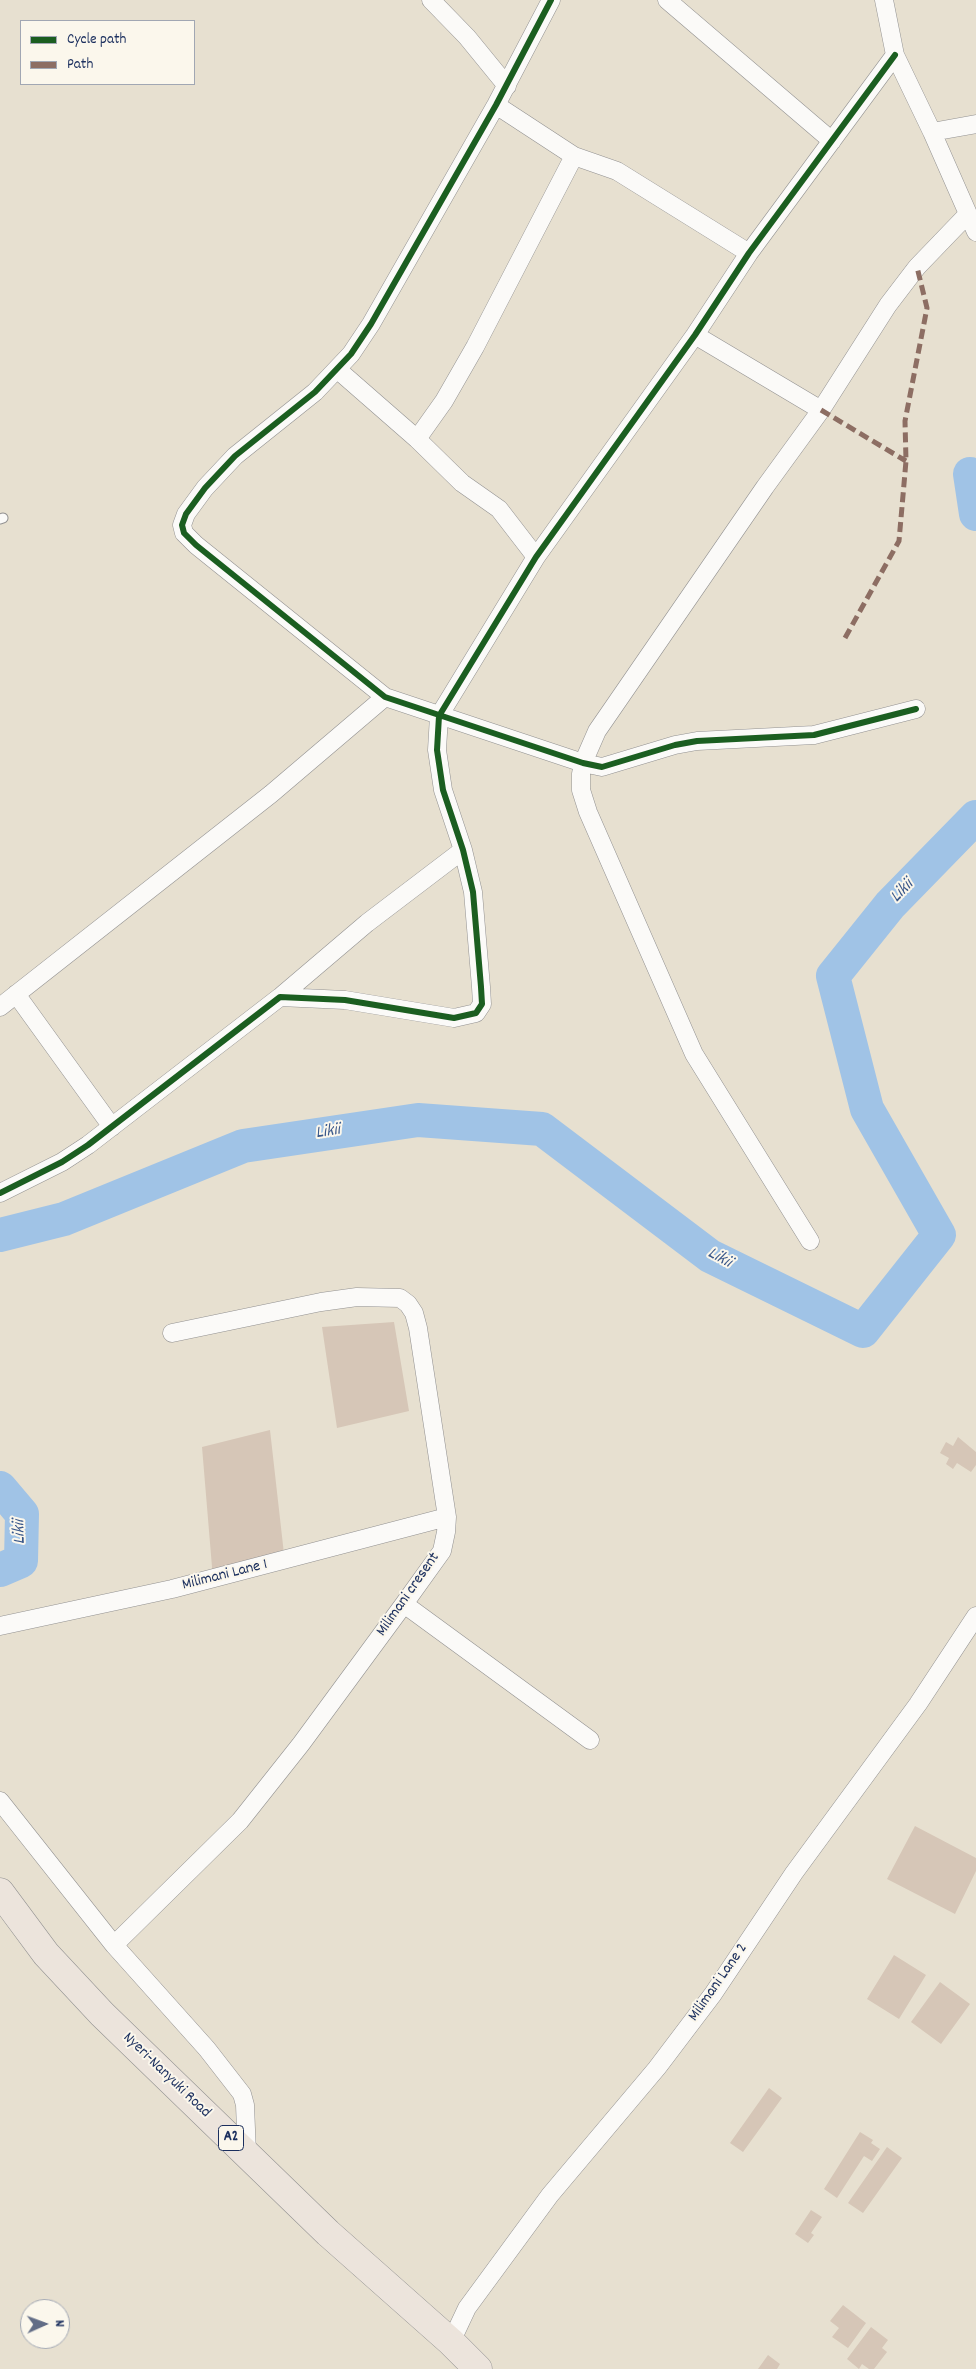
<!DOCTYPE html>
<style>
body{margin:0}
#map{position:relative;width:976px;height:2369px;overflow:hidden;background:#e7e0d0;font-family:Dekko,sans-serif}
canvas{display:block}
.legend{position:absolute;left:20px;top:20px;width:175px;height:65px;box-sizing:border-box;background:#fbf7ec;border:1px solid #a1a7b3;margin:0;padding:6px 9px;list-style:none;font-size:15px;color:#1b2f5e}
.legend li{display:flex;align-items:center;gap:10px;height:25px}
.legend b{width:25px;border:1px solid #a1a7b3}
.north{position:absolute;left:20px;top:2299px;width:50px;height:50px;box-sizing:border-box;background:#fbf7ec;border:1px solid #a1a7b3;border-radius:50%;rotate:88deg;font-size:14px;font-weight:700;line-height:20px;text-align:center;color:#1b2f5e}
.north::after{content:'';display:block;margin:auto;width:18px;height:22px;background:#626d86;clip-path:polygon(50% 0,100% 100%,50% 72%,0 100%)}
</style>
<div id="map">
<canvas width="976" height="2369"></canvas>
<ul class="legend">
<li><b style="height:6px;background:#1b5e20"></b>Cycle path</li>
<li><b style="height:6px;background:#8d6e63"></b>Path</li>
</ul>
<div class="north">N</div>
</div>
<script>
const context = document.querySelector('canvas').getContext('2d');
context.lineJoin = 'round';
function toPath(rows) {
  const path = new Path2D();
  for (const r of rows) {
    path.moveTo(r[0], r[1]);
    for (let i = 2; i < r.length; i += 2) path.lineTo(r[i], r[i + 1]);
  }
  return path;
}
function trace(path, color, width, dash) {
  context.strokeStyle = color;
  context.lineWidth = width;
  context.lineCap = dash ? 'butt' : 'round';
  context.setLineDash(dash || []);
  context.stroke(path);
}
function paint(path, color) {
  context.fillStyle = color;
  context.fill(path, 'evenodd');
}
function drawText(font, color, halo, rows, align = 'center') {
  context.font = font + ' Dekko,sans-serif';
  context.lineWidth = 4;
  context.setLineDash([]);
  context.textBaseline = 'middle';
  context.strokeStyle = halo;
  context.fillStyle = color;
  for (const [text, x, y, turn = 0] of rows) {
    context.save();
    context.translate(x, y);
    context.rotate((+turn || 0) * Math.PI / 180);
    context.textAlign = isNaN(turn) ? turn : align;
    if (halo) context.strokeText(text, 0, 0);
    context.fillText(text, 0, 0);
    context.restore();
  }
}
trace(toPath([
 [976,478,970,474,976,514],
 [0,1235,64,1219,243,1146,418,1120,542,1129,710,1256,863,1331,939,1235,867,1109,833,976,890,905,976,817],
 [0,1488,22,1514,21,1561,0,1570]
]), '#a0c3e6', 34);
paint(toPath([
 [394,1322,409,1411,337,1428,322,1327],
 [270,1430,284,1554,213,1579,202,1447],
 [958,1437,976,1452,976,1465,971,1472,957,1463,953,1469,946,1464,949,1458,940,1453,946,1442,953,1446],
 [915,1826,976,1858,976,1871,955,1914,887,1879],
 [894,1955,926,1975,899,2019,867,1999],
 [940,1982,970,2004,941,2044,911,2022],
 [769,2088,782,2098,743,2152,730,2143],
 [860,2132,873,2140,871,2143,880,2149,872,2161,864,2156,837,2198,824,2189],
 [887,2147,902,2158,863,2213,848,2203],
 [811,2210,822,2217,811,2233,814,2235,808,2243,795,2234],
 [843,2305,866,2323,848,2348,832,2337,839,2328,830,2321],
 [871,2327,888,2340,882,2348,887,2352,874,2369,869,2369,862,2364,859,2369,847,2359],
 [768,2355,780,2364,777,2369,758,2369]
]), '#d6c6b7');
const service = toPath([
 [0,519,3,518]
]);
const minor = toPath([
 [431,0,467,37,507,86],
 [551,0,496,105,371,324,351,354,315,392,235,456,205,488,186,514,182,525,184,533,196,545,385,697,583,763,602,767,675,745,697,741,814,735,916,709],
 [667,0,832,141],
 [884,0,895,55,932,132,976,232],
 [496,105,574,156,617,171,749,253],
 [932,132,976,124],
 [695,335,821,410],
 [338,370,417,439,462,483,499,509,536,557],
 [417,439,444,401,475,347,574,156],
 [16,994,112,1127],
 [280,997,367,923,463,850],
 [0,1007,271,794,385,697],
 [0,1193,62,1162,88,1145,280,997,345,1000,454,1018,476,1013,482,1004,481,987,473,892,463,850,443,790,437,750,439,716,536,557,695,335,749,253,895,55],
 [810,1241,694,1054,588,812,581,790,581,774,583,763,597,731,765,487,821,410,888,305,917,267,967,215],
 [404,1604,590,1740],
 [0,1626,172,1589,447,1517],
 [0,1801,114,1945,207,2049,242,2094,245,2105,247,2154],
 [114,1945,240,1821,301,1744,404,1604,442,1551,446,1532,447,1517,418,1328,414,1313,408,1304,400,1298,357,1297,321,1302,172,1333],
 [451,2342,467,2308,550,2195,657,2068,713,1994,794,1873,918,1704,976,1616]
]);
const trunk = toPath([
 [0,1892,46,1954,102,2014,328,2233,451,2342,478,2369]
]);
trace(service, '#929191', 11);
trace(minor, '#929191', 19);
trace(trunk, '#929191', 29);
trace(service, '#fbfaf8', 9);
trace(minor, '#fbfaf8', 18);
trace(trunk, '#ece4dc', 28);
trace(toPath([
 [821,410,906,461],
 [845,638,899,541,906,461,905,421,927,308,917,267]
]), '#8d6e63', 5, [10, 5]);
trace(toPath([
 [551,0,496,105,371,324,351,354,315,392,235,456,205,488,186,514,182,525,184,533,196,545,385,697,583,763,602,767,675,745,697,741,814,735,916,709],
 [0,1193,62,1162,88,1145,280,997,345,1000,454,1018,476,1013,482,1004,481,987,473,892,463,850,443,790,437,750,439,716,536,557,695,335,749,253,895,55]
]), '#1b5e20', 6);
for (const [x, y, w] of [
 [231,2138,25]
]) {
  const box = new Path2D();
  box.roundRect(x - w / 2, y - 12.5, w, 25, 4);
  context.fillStyle = '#fbf7ec';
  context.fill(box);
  trace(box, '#1b2f5e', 1);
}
drawText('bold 15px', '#1b2f5e', null, [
 ["A2",231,2138]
]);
drawText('16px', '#1b2f5e', '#fbf7ec', [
 ["Milimani Lane 1",225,1576,-14],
 ["Milimani cresent",409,1595,-55],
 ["Milimani Lane 2",719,1983,-55],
 ["Nyeri-Nanyuki Road",166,2076,44]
]);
drawText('italic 18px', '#3a588a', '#fbf7ec', [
 ["Likii",903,892,-46],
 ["Likii",328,1133,-9],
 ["Likii",719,1259,29],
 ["Likii",21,1532,-91]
]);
</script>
